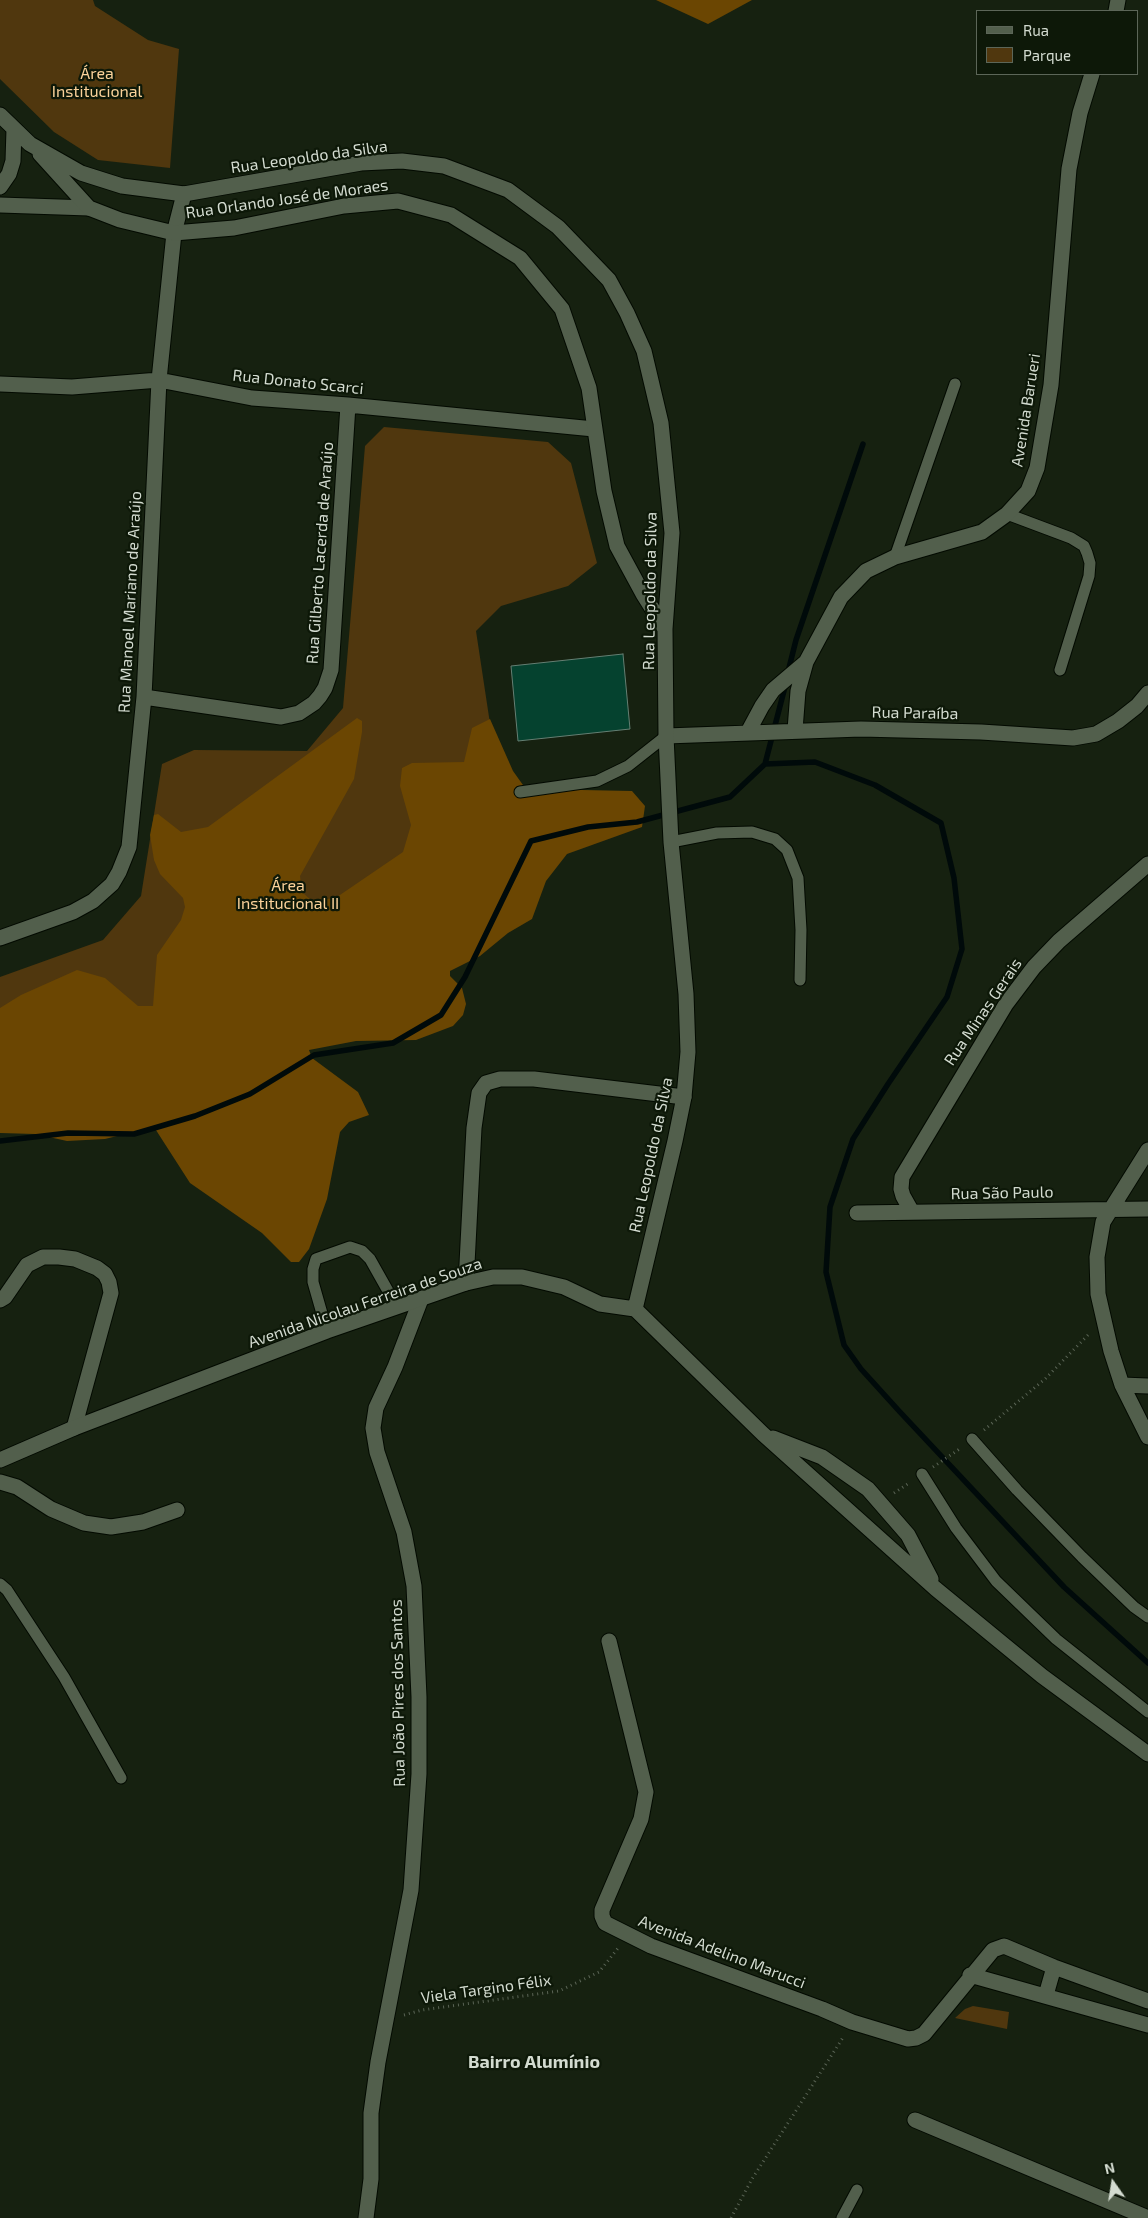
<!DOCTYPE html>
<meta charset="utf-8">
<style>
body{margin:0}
#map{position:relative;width:1148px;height:2218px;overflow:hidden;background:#162110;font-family:"Exo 2",sans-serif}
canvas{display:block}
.legend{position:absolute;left:976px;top:10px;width:162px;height:65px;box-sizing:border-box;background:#0d1808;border:1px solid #5c6658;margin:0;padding:6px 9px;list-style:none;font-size:15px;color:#d3dbd0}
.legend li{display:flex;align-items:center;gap:10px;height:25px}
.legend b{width:25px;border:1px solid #5c6658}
.north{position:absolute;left:1088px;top:2158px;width:50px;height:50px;-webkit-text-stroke:4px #0d1808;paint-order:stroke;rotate:347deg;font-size:14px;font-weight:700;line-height:20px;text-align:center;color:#d3dbd0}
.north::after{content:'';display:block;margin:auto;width:18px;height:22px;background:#d3dbd0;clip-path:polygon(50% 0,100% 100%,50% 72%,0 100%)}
</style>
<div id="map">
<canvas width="1148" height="2218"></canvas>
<ul class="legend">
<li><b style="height:6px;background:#525f4c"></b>Rua</li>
<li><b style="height:14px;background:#50370e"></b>Parque</li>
</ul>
<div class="north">N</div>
</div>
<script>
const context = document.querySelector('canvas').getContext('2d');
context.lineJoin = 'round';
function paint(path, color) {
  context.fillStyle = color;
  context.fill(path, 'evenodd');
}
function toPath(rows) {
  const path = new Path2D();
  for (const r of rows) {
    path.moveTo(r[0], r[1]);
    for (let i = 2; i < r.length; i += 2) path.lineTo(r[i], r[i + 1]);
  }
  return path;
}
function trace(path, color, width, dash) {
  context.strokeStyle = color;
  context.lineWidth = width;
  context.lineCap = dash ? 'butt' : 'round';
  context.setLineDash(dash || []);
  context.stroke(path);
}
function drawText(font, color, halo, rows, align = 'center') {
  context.font = font + ' "Exo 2",sans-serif';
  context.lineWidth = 4.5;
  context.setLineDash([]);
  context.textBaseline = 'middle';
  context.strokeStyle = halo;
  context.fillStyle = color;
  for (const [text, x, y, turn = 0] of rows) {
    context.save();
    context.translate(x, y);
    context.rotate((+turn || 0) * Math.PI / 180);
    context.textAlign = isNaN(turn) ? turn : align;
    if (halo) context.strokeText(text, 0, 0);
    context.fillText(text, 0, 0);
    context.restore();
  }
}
paint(toPath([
 [0,0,93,0,95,6,148,40,179,49,170,168,98,160,54,132,0,79],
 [384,427,548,442,571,463,597,563,568,586,501,606,476,631,509,849,0,1095,0,977,103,940,141,896,162,764,194,750,307,751,343,708,365,446],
 [973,2006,1009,2012,1007,2029,955,2018,965,2009]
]), '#50370e');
paint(toPath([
 [656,0,752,0,708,24],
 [357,718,362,721,362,732,354,779,300,876,302,892,313,902,337,897,403,852,411,825,400,786,402,768,412,763,464,762,472,728,490,719,513,771,523,785,533,789,632,791,645,806,642,827,567,854,546,881,532,919,508,933,480,956,450,971,450,976,462,988,466,1004,463,1015,453,1026,416,1040,356,1041,309,1050,312,1058,358,1092,369,1115,349,1122,340,1132,327,1199,309,1249,299,1262,291,1262,262,1233,190,1183,154,1127,105,1139,67,1141,35,1134,0,1133,0,1008,21,995,77,970,105,978,138,1006,153,1006,157,955,181,920,185,907,183,898,160,874,154,860,150,835,154,815,158,814,181,832,208,827]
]), '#6b4602');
trace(toPath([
 [788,672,796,640,863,444],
 [765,764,786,683],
 [0,1141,68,1133,134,1134,195,1116,250,1094,314,1055,393,1043,441,1015,465,977,531,841,588,827,637,822,730,797,765,764,815,762,875,785,941,823,954,878,962,949,947,997,888,1084,853,1139,830,1207,826,1272,844,1345,861,1369,900,1412,1064,1587,1148,1663]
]), '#000a0a', 5.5);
const building = toPath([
 [623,654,630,729,518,741,511,666,623,654]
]);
paint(building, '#05422f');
trace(building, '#657f73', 1);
const lane = toPath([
 [1007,514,1071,538,1084,546,1087,553,1090,563,1089,576,1060,670],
 [895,557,955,384],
 [520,792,597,781,628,766,666,736],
 [671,842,717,833,752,832,775,839,787,850,798,878,801,930,800,980],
 [327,1331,313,1282,313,1269,316,1259,350,1247,362,1251,370,1259,397,1307],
 [972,1439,1017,1490,1082,1557,1134,1607,1148,1617],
 [922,1474,956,1528,996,1581,1056,1639,1148,1712],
 [0,1584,7,1590,64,1677,121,1778],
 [842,2218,857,2190]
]);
const street = toPath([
 [1116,11,1118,0],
 [0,205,89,208],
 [0,384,72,387,159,380,252,398,348,405,594,429],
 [144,697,281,717,299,713,314,703,320,696,325,688,331,670,348,405],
 [795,730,798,691,806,662,841,597,866,571,895,557,982,532,1007,514,1028,491,1037,468,1051,385,1069,169,1080,113,1092,74],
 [748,732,762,706,773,690,806,662],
 [666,736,861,729,981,732,1073,738,1096,734,1118,721,1137,706,1148,693],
 [0,938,73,912,93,901,112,884,119,872,129,847,144,697,159,380,174,233,184,194],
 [1148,1150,1103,1222,1097,1257,1098,1294,1111,1351,1122,1385,1148,1437],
 [912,1212,903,1196,901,1189,902,1177,1006,1004,1034,967,1059,941,1148,864],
 [857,1213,1148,1209],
 [466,1283,474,1128,479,1093,486,1083,500,1079,534,1079,684,1097],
 [0,1300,5,1297,27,1265,43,1257,59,1257,75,1259,97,1268,105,1274,109,1282,111,1293,74,1428],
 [1122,1385,1148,1386],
 [0,1482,17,1487,51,1509,84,1523,111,1527,143,1522,177,1510],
 [609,1641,646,1792,641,1819,602,1910,602,1916,605,1923,651,1946,822,2009,852,2022,908,2039,916,2038,924,2034,993,1950,1004,1946,1054,1967,1148,2001],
 [970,1975,1148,2025],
 [1046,1995,1054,1967],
 [915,2120,1148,2218],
 [366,2218,371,2179,371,2113,378,2062,411,1890,419,1774,419,1697,414,1586,404,1532,377,1452,373,1428,376,1408,395,1367,421,1299]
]);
const secondary = toPath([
 [0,115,30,144,81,173,122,186,184,194,361,163,402,161,444,166,508,190,558,227,609,280,627,313,644,351,661,423,672,533,665,629,666,736,671,842,686,994,688,1052,684,1097,675,1141,635,1309],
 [40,154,89,208,120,220,174,233,234,228,344,206,398,201,451,215,520,258,562,309,589,388,604,491,617,546,643,594,665,629],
 [0,187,9,174,13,161,14,129],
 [773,1438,822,1457,868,1489,908,1535,931,1579],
 [0,1460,74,1428,327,1331,466,1283,493,1277,522,1277,564,1287,600,1304,635,1309,763,1434,936,1589,1042,1676,1148,1754]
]);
trace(lane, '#030a01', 13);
trace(street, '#030a01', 17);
trace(secondary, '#030a01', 17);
trace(toPath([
 [984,1430,1045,1379,1090,1333],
 [933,1467,961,1448],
 [894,1493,909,1483],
 [404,2015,422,2010,559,1991,599,1972,619,1947],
 [731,2218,752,2179,844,2036]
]), '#5a6455', 3, [1, 4]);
trace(lane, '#525f4c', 11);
trace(street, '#525f4c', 15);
trace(secondary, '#525f4c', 15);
drawText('16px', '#fbd29a', '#0d1808', [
 ["Área",97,74],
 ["Institucional",97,92],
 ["Área",288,886],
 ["Institucional II",288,904]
]);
drawText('16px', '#d3dbd0', '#0d1808', [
 ["Rua Leopoldo da Silva",309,157,-8],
 ["Rua Orlando José de Moraes",287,199,-8],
 ["Rua Donato Scarci",298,382,6],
 ["Avenida Barueri",1026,410,-81],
 ["Rua Gilberto Lacerda de Araújo",320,553,-86],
 ["Rua Leopoldo da Silva",650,591,-89],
 ["Rua Manoel Mariano de Araújo",130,602,-87],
 ["Rua Paraíba",915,713,1],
 ["Rua Minas Gerais",983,1012,-56],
 ["Rua Leopoldo da Silva",651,1155,-78],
 ["Rua São Paulo",1002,1193,-1],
 ["Avenida Nicolau Ferreira de Souza",365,1303,-19],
 ["Rua João Pires dos Santos",398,1693,-91],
 ["Avenida Adelino Marucci",722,1952,21],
 ["Viela Targino Félix",486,1989,-8]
]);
drawText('bold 18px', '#d3dbd0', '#0d1808', [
 ["Bairro Alumínio",534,2062]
]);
</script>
